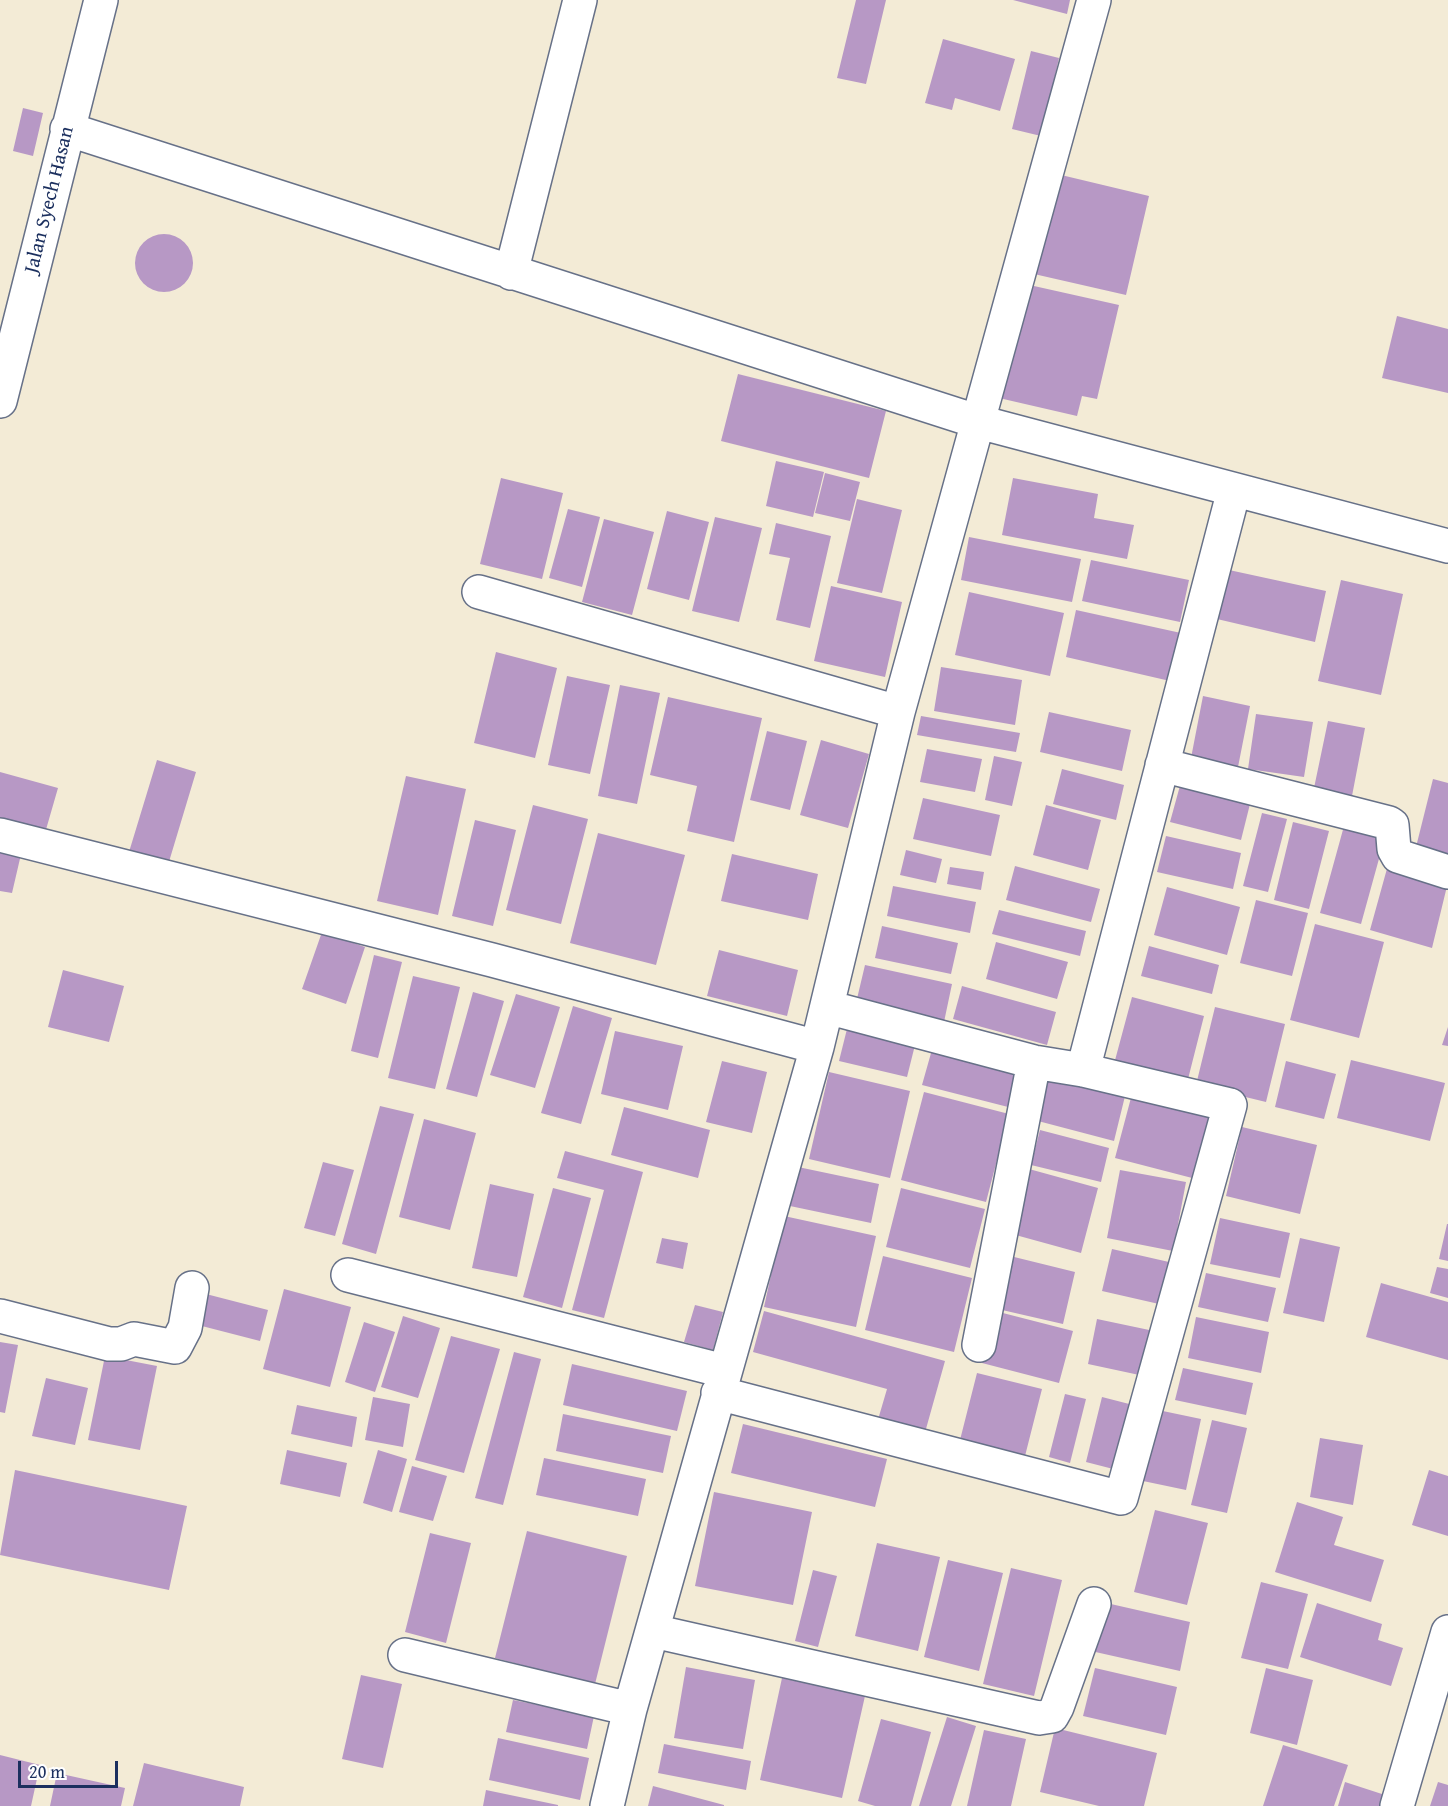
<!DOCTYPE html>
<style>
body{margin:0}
#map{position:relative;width:1448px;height:1806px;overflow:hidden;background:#f3ebd6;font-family:"Gentium Book Plus",serif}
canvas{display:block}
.scale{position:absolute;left:18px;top:1761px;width:100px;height:27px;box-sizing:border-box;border:3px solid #1b2f5e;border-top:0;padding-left:8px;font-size:18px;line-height:21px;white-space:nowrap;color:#1b2f5e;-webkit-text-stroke:4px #fff;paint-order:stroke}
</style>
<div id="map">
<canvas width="1448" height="1806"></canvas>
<div class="scale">20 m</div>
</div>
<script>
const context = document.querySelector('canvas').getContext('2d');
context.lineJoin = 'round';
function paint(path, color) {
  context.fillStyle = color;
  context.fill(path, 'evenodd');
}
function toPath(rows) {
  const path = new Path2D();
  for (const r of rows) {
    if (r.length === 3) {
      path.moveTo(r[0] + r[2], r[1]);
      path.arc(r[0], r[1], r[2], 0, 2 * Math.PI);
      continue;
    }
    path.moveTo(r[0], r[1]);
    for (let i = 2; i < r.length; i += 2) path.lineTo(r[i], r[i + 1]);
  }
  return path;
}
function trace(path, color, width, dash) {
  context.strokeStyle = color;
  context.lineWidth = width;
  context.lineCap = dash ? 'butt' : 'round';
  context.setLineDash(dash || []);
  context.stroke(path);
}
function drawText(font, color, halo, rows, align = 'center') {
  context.font = font + ' "Gentium Book Plus",serif';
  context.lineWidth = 6;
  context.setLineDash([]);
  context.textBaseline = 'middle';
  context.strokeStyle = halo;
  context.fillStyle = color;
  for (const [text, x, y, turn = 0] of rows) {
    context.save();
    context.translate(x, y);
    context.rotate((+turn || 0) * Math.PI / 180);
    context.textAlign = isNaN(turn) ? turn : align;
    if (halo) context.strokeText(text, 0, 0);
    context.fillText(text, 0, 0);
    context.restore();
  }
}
paint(toPath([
 [856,0,886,0,866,84,837,78],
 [1013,0,1070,0,1067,14],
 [943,39,1015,59,1000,111,955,98,952,110,925,103],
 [1031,51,1059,58,1041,136,1012,129],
 [23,108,43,113,33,156,13,151],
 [1057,174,1149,196,1126,295,1034,274],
 [164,263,29],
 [1025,284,1119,305,1097,399,1082,396,1077,416,999,398],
 [1397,316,1448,329,1448,393,1382,378],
 [738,374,886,411,869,478,721,441],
 [776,461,824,472,813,517,766,506],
 [825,473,860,482,850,521,815,513],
 [501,478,563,493,542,579,480,564],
 [1013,478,1098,494,1094,518,1134,525,1127,559,1002,535],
 [857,499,902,510,882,593,837,583],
 [568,509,600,517,582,587,549,578],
 [667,511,709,522,689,600,647,589],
 [715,517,762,528,739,622,692,611],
 [604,519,654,532,632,615,582,602],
 [776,523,831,536,810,628,776,620,790,558,769,554],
 [969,537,1081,559,1072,602,961,580],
 [1091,560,1189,580,1180,622,1082,601],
 [1229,570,1326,591,1315,642,1217,619],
 [1341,580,1403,594,1381,695,1318,681],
 [831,586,902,602,885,677,814,661],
 [969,592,1064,613,1050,676,955,655],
 [1076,610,1181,633,1170,681,1066,657],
 [496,652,557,668,535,758,474,743],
 [941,667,1022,680,1015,725,934,711],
 [567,676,610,685,590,774,548,765],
 [620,685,660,693,637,804,598,796],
 [1203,696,1250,706,1238,767,1191,758],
 [668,697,762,718,734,842,687,831,697,786,650,775],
 [1049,712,1131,730,1122,771,1040,752],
 [1256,714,1313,722,1304,777,1248,769],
 [921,716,1020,733,1016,752,917,735],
 [1328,721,1365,728,1352,796,1314,788],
 [767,731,807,741,790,810,750,800],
 [821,740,869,754,848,828,800,815],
 [927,749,982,759,975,792,920,782],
 [994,756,1022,762,1012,806,985,800],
 [157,760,196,772,168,865,129,852],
 [1062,769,1124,785,1116,820,1053,804],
 [0,772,58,788,45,833,0,821],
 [406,776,466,789,438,915,377,901],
 [1433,779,1448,783,1448,855,1416,847],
 [1181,782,1251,800,1241,840,1170,822],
 [923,798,1000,815,991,856,913,839],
 [533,805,588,819,561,924,506,910],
 [1046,805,1101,820,1088,870,1033,855],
 [1262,813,1287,819,1268,892,1243,886],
 [475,820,516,830,493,926,452,916],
 [1293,822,1329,831,1309,909,1274,900],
 [1344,826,1385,837,1361,924,1320,913],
 [598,833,685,855,656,965,570,943],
 [1166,836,1241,853,1233,889,1157,872],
 [0,845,22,850,12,893,0,891],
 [906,850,942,859,936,883,900,875],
 [732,854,818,874,808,920,721,901],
 [1388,865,1448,882,1432,948,1370,930],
 [1015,866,1100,889,1091,922,1006,900],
 [950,867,984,872,981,890,947,884],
 [893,886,976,902,970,933,887,916],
 [1167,887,1240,907,1227,955,1154,935],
 [1256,900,1308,913,1292,976,1240,963],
 [999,910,1086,931,1080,956,992,934],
 [1315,924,1384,942,1359,1038,1290,1020],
 [882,926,958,943,951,974,875,958],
 [322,932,365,947,346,1004,302,989],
 [996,942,1068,962,1057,999,986,979],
 [1149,946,1219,965,1212,994,1141,976],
 [719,950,798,970,787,1016,707,996],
 [374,955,402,962,378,1058,351,1051],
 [865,965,952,984,944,1022,856,1003],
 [63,970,124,986,109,1042,48,1027],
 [413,976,460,987,435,1089,388,1078],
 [962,986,1056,1012,1047,1045,953,1019],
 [473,992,504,1001,477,1097,446,1089],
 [516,994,560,1007,535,1088,490,1075],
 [1132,997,1204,1016,1187,1083,1114,1064],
 [573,1006,612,1018,581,1124,541,1113],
 [1215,1007,1285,1024,1266,1102,1196,1085],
 [1448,1027,1448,1046,1442,1045],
 [847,1029,915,1045,907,1077,839,1061],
 [615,1031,683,1046,668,1110,601,1094],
 [933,1046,1022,1069,1012,1108,922,1085],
 [1351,1060,1445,1083,1430,1141,1337,1118],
 [722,1061,767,1072,752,1133,706,1122],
 [1286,1061,1336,1074,1324,1119,1275,1107],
 [829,1072,910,1091,890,1178,809,1159],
 [1050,1073,1126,1092,1114,1141,1038,1121],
 [924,1092,1009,1114,986,1202,901,1180],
 [1132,1094,1212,1115,1196,1179,1115,1158],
 [380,1106,414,1114,376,1254,342,1244],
 [624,1107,710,1130,698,1178,611,1155],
 [424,1119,476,1133,450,1230,399,1217],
 [1242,1127,1317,1145,1300,1214,1226,1196],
 [1040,1130,1109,1148,1101,1182,1031,1165],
 [565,1151,643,1172,604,1318,572,1310,604,1190,557,1178],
 [323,1162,354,1170,335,1236,304,1228],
 [798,1167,879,1184,871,1223,790,1206],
 [1029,1169,1098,1188,1081,1253,1012,1234],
 [1120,1170,1186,1182,1173,1251,1107,1238],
 [490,1184,534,1194,517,1277,472,1268],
 [553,1188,591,1198,562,1308,523,1297],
 [901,1188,985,1209,970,1268,886,1247],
 [784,1216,876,1236,856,1327,764,1307],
 [1220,1218,1290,1233,1280,1278,1210,1264],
 [1447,1224,1448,1224,1448,1261,1439,1259],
 [662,1238,688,1243,683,1269,656,1263],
 [1300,1238,1340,1247,1324,1322,1283,1313],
 [1112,1249,1169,1262,1159,1304,1102,1291],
 [1002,1254,1075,1272,1063,1324,989,1307],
 [883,1256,972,1278,954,1352,865,1330],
 [1437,1267,1448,1269,1448,1298,1430,1293],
 [1206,1273,1276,1288,1268,1322,1198,1307],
 [1381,1283,1448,1302,1448,1360,1366,1337],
 [284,1289,351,1307,330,1387,263,1369],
 [206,1294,268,1310,260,1341,198,1325],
 [695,1305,723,1312,713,1350,684,1342],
 [764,1311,945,1361,924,1436,877,1423,887,1389,753,1352],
 [995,1311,1073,1331,1059,1383,982,1363],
 [403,1316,440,1328,418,1398,381,1387],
 [1196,1317,1269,1332,1261,1373,1188,1358],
 [1097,1319,1154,1331,1144,1376,1088,1364],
 [364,1322,395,1332,375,1392,345,1382],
 [451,1336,500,1349,464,1473,415,1460],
 [0,1342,18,1345,5,1413,0,1412],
 [514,1352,541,1359,503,1505,475,1498],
 [105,1356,157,1366,140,1450,88,1440],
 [572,1364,687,1391,677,1431,563,1405],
 [1183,1368,1253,1383,1246,1415,1175,1400],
 [977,1373,1042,1389,1025,1456,960,1440],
 [46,1378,88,1388,75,1445,32,1436],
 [1065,1394,1086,1399,1070,1463,1049,1457],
 [373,1397,410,1404,403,1447,365,1440],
 [1102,1397,1137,1406,1121,1471,1086,1462],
 [297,1405,357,1417,352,1447,291,1434],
 [1158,1410,1201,1419,1186,1490,1143,1481],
 [563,1414,671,1436,663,1473,556,1451],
 [1212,1420,1247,1428,1227,1513,1191,1505],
 [743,1424,887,1459,875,1507,731,1473],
 [1320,1438,1363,1445,1353,1505,1310,1497],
 [287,1450,347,1463,340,1497,280,1484],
 [378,1450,407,1459,392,1512,363,1503],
 [544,1458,646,1479,638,1516,536,1495],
 [412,1466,447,1476,433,1521,399,1512],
 [15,1470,187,1506,169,1590,0,1555],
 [1429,1470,1448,1476,1448,1536,1412,1525],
 [714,1492,812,1512,793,1605,695,1586],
 [1297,1502,1343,1517,1334,1545,1384,1560,1371,1602,1275,1572],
 [1155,1510,1208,1523,1187,1605,1134,1592],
 [527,1531,627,1556,595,1684,495,1658],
 [430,1533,471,1543,446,1643,405,1632],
 [877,1543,940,1557,918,1651,855,1636],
 [948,1560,1003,1573,979,1671,924,1657],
 [1011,1568,1062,1580,1034,1696,983,1684],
 [813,1570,837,1576,818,1647,795,1641],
 [1261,1582,1308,1594,1288,1669,1241,1658],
 [1102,1602,1190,1622,1180,1671,1091,1651],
 [1317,1603,1382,1624,1378,1640,1403,1648,1391,1686,1300,1657],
 [686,1667,755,1680,743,1749,674,1738],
 [1095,1668,1177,1687,1166,1735,1083,1716],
 [1266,1668,1313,1680,1297,1745,1250,1733],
 [361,1675,402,1684,383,1768,342,1759],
 [782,1678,865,1696,842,1798,760,1780],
 [513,1700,594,1716,587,1749,506,1732],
 [947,1717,976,1726,951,1806,919,1806],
 [881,1719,931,1732,911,1806,875,1806,858,1801],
 [1055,1728,1157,1753,1144,1806,1099,1806,1040,1792],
 [984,1730,1026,1739,1011,1806,967,1806],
 [498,1738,589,1758,580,1800,489,1780],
 [664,1744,751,1761,746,1790,658,1773],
 [1283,1745,1348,1765,1334,1806,1263,1806],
 [0,1755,40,1765,31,1806,0,1806],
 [144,1763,244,1787,240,1806,133,1806],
 [57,1773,125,1788,121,1806,50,1806],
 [1345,1782,1385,1795,1382,1806,1338,1806],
 [1438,1782,1448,1785,1448,1806,1430,1806],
 [653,1786,724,1805,724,1806,648,1806],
 [486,1790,558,1805,558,1806,483,1806]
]), '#b798c5');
const minor = toPath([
 [67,129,979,422,1448,546],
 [511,273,580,0],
 [0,401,101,0],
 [479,592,898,712],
 [1162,765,1389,823,1392,825,1394,849,1398,856,1448,872],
 [0,835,492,960,817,1047],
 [1083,1070,1234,490],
 [348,1275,724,1371],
 [0,1316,109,1344,121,1344,134,1339,175,1347,185,1328,192,1288],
 [979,1345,1034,1062],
 [718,1393,1121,1498,1230,1105,1083,1070,1034,1062,827,1007],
 [653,1631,1039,1718,1052,1716,1057,1707,1094,1604],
 [405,1655,630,1709],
 [607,1806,630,1709,817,1047,898,712,1094,0],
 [1397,1806,1448,1632]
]);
trace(minor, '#677188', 36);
trace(minor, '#fff', 33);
drawText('20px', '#1b2f5e', '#fff', [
 ["Jalan Syech Hasan",50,200,-76]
]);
</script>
